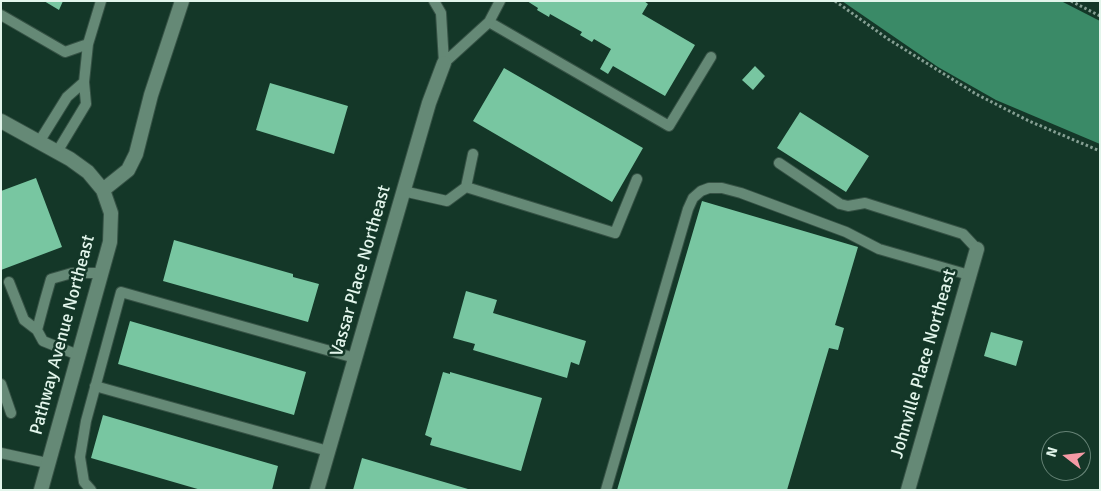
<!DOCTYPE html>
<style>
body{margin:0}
#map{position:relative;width:1101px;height:491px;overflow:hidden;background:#143728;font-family:Signika,sans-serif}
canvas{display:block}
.frame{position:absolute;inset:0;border:2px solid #e2f5eb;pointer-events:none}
.north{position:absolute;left:1041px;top:431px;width:50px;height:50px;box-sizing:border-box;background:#143728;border:1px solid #668376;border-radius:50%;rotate:286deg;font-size:14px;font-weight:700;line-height:20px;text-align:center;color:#e2f5eb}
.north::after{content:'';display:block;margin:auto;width:18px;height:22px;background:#f49aa5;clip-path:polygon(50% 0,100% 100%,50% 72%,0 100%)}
</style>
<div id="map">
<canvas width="1101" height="491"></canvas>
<div class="frame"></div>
<div class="north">N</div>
</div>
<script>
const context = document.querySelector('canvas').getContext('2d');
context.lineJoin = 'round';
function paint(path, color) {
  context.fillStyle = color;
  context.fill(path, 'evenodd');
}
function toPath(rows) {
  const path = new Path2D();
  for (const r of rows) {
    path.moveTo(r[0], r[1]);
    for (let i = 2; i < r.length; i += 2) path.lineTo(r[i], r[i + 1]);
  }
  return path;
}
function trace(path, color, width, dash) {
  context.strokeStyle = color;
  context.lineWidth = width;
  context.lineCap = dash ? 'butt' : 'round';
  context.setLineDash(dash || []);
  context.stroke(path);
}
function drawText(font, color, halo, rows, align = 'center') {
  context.font = font + ' Signika,sans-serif';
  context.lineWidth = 5;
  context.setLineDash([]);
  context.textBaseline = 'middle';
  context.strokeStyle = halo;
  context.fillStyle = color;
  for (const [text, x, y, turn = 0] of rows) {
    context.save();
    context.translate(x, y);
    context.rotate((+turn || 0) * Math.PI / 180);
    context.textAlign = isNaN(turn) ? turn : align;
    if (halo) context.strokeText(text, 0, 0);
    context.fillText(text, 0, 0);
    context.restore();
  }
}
paint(toPath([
 [842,1,1061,1,1100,21,1100,144,996,100,938,67]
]), '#3a8a67');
paint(toPath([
 [44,1,63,1,59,10],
 [527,1,644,1,648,4,642,14,695,45,665,96,613,66,608,74,600,69,611,49,594,39,592,42,580,35,582,32,550,14,549,17,537,10,538,8],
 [755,66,765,76,753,90,742,80],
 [504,68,643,148,612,202,473,121],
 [270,83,348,106,334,154,256,130],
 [800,112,869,156,846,192,777,148],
 [36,178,62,247,1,270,1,191],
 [702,201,858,247,835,325,844,328,838,350,829,348,787,490,617,490],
 [174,240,293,274,293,277,319,284,308,322,163,281],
 [466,291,497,300,493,313,586,341,579,365,571,362,567,378,473,350,475,344,453,338],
 [130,321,306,372,294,415,118,364],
 [991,332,1023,341,1016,366,984,356],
 [443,372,450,374,450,372,542,398,521,471,430,445,432,438,425,435],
 [103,415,278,466,272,490,201,490,91,458],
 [362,458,468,489,468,490,353,490]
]), '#78c6a1');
const service = toPath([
 [434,1,441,13,444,63],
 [1,15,65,52,88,44,101,1],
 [489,22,500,1],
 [444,63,489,22,669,126,711,57],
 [39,142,67,97,84,82],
 [57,152,86,104,84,82,88,44],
 [779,163,840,204,848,206,865,203,963,234,977,249],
 [466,187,615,233,637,179],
 [403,191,447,201,466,187,473,154],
 [9,282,24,320,37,330],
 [78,355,43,341,37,330,45,300,51,279,72,273,101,273],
 [1,384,11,413],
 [95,386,328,451],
 [1,453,47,463],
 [91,490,84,482,80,457,86,421,121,292,355,358],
 [606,490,688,209,693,198,701,191,709,188,722,188,741,193,846,232,879,249,969,275]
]);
const minor = toPath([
 [1,121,70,159,88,172,103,190,111,213,110,242,41,490],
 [103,190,128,170,136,154,151,95,182,1],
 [317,490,429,103,444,63],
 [908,490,977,249]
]);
trace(service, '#365245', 12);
trace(minor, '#365245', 16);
trace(toPath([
 [835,1,888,39,976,94,1029,121,1100,151],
 [1071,1,1100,16]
]), '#859f93', 3, [2.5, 2.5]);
trace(service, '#658976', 10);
trace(minor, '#658976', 14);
drawText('18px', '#e2f5eb', '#143728', [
 ["Vassar Place Northeast",361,271,-74],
 ["Pathway Avenue Northeast",63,335,-75],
 ["Johnville Place Northeast",924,364,-74]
]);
</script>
